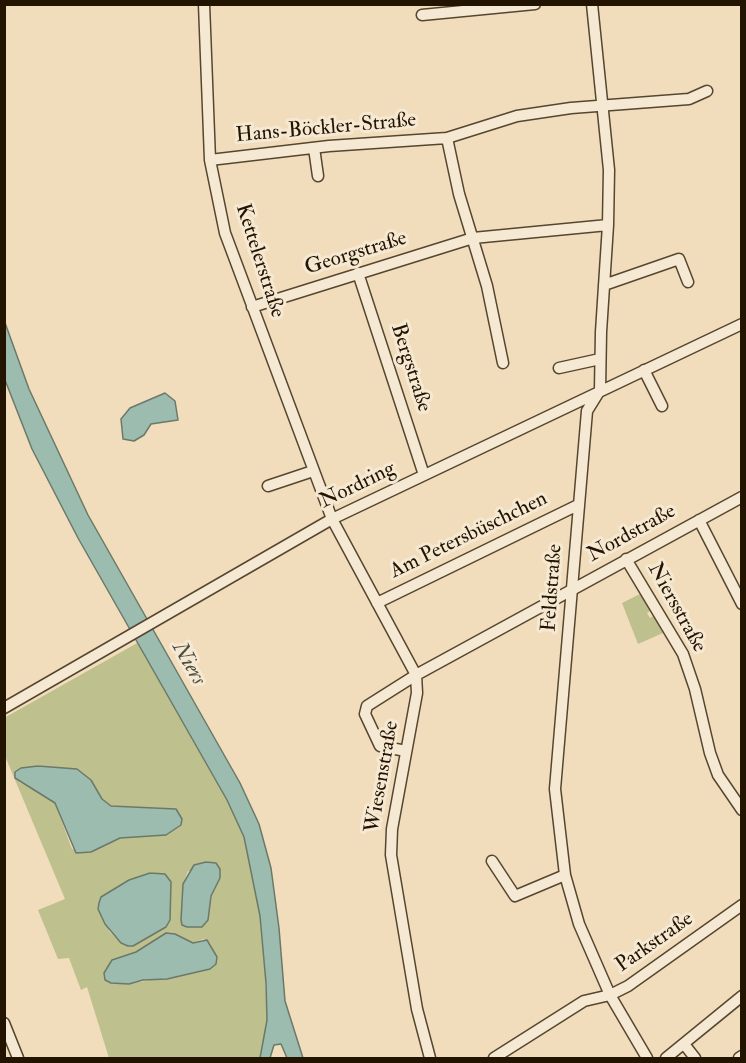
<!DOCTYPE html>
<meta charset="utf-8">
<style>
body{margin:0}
#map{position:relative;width:746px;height:1063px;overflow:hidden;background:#f1ddbb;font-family:"IM FELL Double Pica",serif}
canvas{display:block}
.frame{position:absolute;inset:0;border:6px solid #231401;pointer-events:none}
</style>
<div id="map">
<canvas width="746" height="1063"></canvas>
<div class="frame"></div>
</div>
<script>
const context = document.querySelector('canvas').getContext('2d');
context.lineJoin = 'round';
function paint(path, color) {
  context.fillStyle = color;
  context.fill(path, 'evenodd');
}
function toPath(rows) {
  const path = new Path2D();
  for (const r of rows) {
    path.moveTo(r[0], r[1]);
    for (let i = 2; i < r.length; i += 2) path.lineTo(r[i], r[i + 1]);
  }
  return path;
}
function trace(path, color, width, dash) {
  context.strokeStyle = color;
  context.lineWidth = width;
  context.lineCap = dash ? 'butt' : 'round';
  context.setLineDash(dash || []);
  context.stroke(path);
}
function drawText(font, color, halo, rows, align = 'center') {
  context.font = font + ' "IM FELL Double Pica",serif';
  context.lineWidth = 6;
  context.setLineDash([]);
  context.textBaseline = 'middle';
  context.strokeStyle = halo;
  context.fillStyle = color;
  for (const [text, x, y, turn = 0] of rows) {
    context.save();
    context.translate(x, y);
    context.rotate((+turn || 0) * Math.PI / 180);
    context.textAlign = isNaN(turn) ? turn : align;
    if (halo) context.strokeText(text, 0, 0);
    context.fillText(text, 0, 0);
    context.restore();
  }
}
paint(toPath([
 [640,594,650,611,647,613,650,618,653,616,663,633,638,644,622,603],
 [139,642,227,800,244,837,260,916,265,972,267,1023,260,1058,109,1058,87,987,81,990,69,958,58,959,38,910,65,899,5,756,4,718],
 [38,766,77,769,91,780,102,799,111,806,164,808,154,836,120,838,91,852,72,849,55,803,37,791,19,782,21,768],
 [188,871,220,878,211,896,208,919,202,927,187,927,182,925,183,884],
 [150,873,171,889,171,910,166,927,133,946,121,943,109,931,101,897,129,880],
 [166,933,176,934,193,943,203,939,210,943,217,958,210,969,129,984,120,957,136,952]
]), '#bec08d');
const water = toPath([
 [4,320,29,389,88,515,240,783,259,824,271,868,279,928,285,1001,303,1058,287,1058,281,1044,274,1045,270,1058,260,1058,267,1020,266,983,260,916,244,837,227,800,78,538,32,449,5,380,4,320],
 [165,393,175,401,178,420,151,424,144,435,134,441,123,439,121,419,130,408,165,393],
 [38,766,77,769,91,780,102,799,111,806,176,809,182,819,181,825,166,835,120,838,91,852,76,853,55,803,15,778,15,772,21,768,38,766],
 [206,862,216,863,220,869,220,878,211,896,208,920,202,927,187,927,182,925,181,920,183,884,194,865,206,862],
 [150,873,165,874,171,882,170,920,166,927,133,946,128,946,121,943,105,924,98,909,99,903,101,897,129,880,150,873],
 [166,933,175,934,193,943,207,940,217,957,216,964,210,969,167,979,143,980,129,984,111,983,105,980,104,973,112,960,136,952,166,933]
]);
paint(water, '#9bbcae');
trace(water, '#6b7969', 1.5);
const minor = toPath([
 [204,4,210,160,225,233,332,519,416,675,417,693,392,829,391,855,417,1009,430,1058],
 [592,4,609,170,608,225,601,332,600,390,587,411,555,789,565,875,579,924,610,995,647,1058],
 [422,15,535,4],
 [447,138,459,194,487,286,503,363],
 [314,148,318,176],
 [210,160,329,146,447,138,517,116,571,108,689,99,707,91],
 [358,273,424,475],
 [604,285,679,259,688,282],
 [252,307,473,238,608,225],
 [559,368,600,359],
 [644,370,662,406],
 [268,486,313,471],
 [699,520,742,604],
 [626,559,683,654,695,689,710,753,718,775,742,810],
 [377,603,578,505],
 [4,708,332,519,742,324],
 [406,751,380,746,365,714,367,706,416,675,742,497],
 [492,861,515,896,565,875],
 [4,1023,18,1058],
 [684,1044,695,1058],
 [494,1058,584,1001,610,995,628,986,742,905],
 [666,1058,742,996],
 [739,1058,742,1056]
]);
trace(minor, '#564630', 13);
trace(minor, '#f6e9d3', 10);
drawText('21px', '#231401', '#f6e9d3', [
 ["Hans-Böckler-Straße",326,129,-5],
 ["Georgstraße",356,254,-17],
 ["Kettelerstraße",259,261,72],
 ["Bergstraße",410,368,72],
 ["Nordring",358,486,-26],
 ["Nordstraße",632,534,-29],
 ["Am Petersbüschchen",469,536,-26],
 ["Feldstraße",553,588,-86],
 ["Niersstraße",676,608,61],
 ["Wiesenstraße",383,777,-80],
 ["Parkstraße",655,943,-35]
]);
drawText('italic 22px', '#4d4f3e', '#f6e9d3', [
 ["Niers",188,664,60]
]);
</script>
